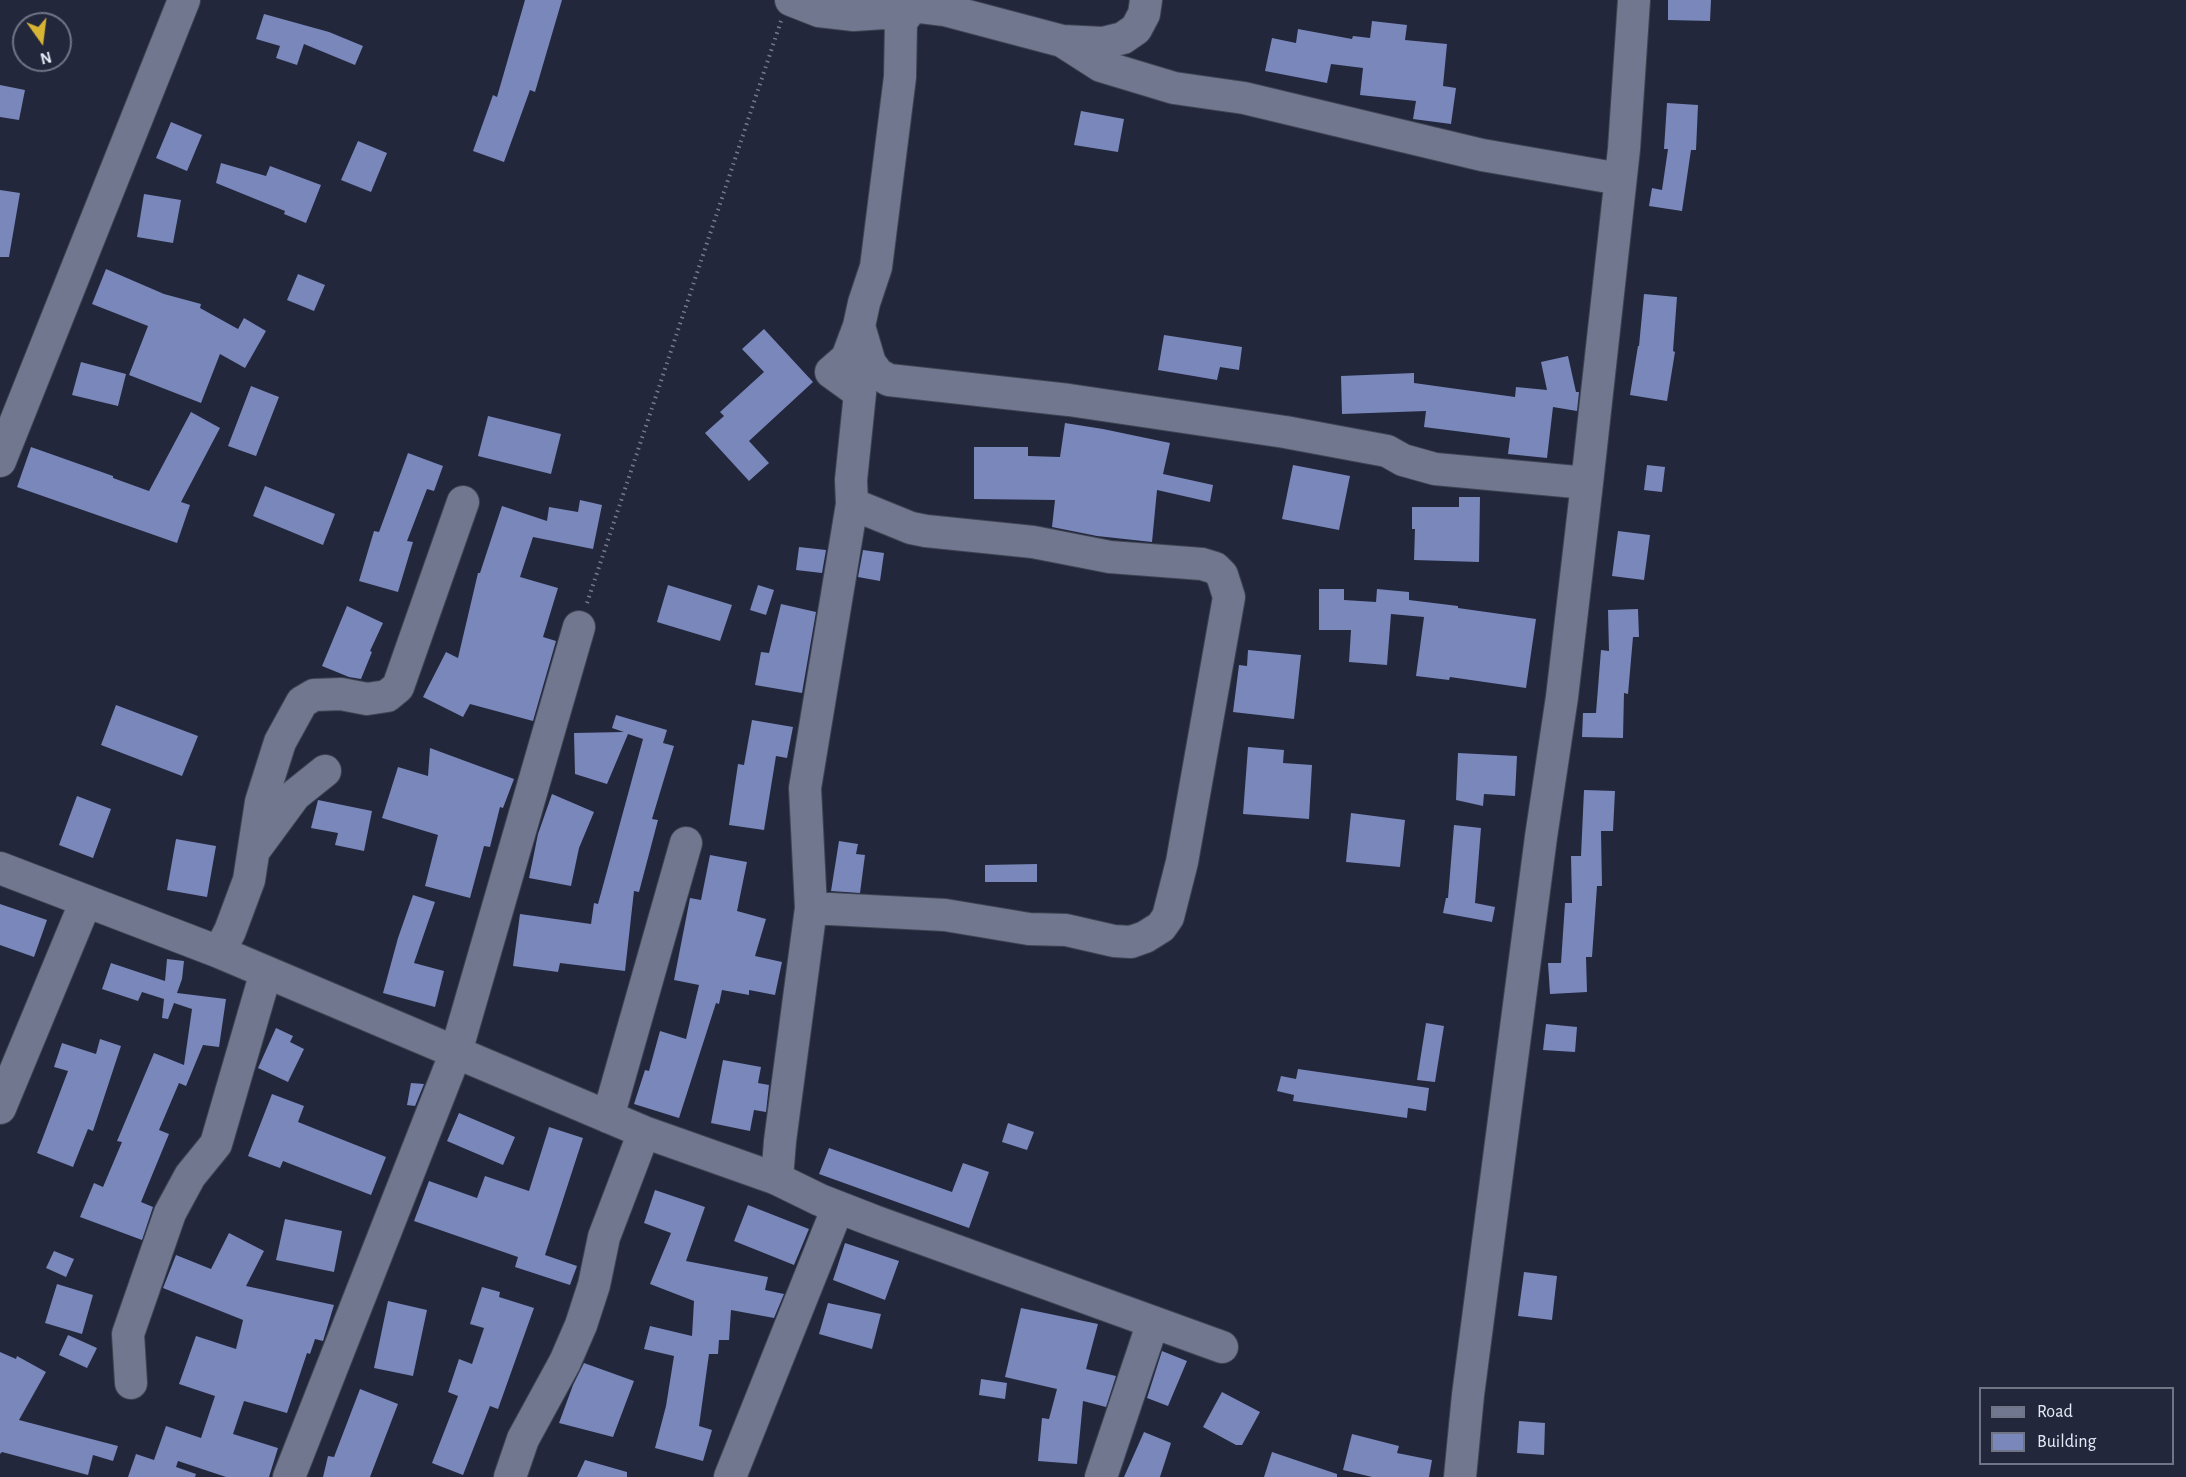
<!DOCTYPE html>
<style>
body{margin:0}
#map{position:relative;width:2186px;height:1477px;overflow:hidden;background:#22273b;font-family:"Alegreya Sans",sans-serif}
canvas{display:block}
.legend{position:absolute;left:1979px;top:1387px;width:195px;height:78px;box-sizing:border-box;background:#22273b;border:2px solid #707586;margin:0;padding:8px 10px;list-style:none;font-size:18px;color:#e5eaf7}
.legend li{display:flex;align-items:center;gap:12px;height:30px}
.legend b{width:30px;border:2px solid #707586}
.north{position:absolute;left:12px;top:12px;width:60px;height:60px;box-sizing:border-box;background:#22273b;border:2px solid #707586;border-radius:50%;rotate:166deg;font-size:16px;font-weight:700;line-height:24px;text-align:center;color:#e5eaf7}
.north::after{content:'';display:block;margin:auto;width:21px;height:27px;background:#d8b434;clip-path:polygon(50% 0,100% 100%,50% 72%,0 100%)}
</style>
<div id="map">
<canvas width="2186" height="1477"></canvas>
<ul class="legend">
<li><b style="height:8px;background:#70778f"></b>Road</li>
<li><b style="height:16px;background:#7987bb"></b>Building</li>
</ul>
<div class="north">N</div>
</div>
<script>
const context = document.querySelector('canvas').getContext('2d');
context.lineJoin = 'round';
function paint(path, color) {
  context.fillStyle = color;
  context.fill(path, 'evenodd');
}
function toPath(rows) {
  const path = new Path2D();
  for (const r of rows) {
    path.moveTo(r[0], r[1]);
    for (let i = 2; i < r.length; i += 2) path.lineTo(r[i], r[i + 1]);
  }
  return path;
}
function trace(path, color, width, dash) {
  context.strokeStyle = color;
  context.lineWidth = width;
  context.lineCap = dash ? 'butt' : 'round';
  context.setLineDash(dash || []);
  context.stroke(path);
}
paint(toPath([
 [525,0,562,0,535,92,530,90,504,162,473,151,493,95,497,97],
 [1668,0,1711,0,1710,21,1668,20],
 [264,14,329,32,363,46,355,65,304,44,297,65,276,58,280,46,256,39],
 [1372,21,1407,25,1405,40,1447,44,1443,86,1456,88,1451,124,1413,119,1416,101,1360,95,1363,68,1331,64,1327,83,1265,71,1272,38,1296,43,1298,29,1352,39,1353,36,1370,38],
 [0,85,25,90,19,120,0,117],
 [1667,103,1698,105,1696,150,1691,150,1682,211,1649,206,1652,188,1662,190,1668,149,1664,149],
 [1081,111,1124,119,1118,152,1074,145],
 [171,122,202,135,187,171,156,158],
 [358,141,387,153,371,192,341,180],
 [221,163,266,176,270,166,321,185,306,223,284,214,285,211,216,183],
 [0,190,20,193,9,257,0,257],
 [144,194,181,200,173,243,137,237],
 [106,269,164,294,201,304,200,308,238,329,244,318,266,331,245,368,220,354,201,403,129,375,148,326,92,304],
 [298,274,325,285,314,311,287,300],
 [1644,294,1677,297,1673,351,1675,352,1667,401,1630,395,1638,346,1639,346],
 [764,329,813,382,749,441,769,463,749,481,705,433,724,416,720,412,764,372,742,349],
 [1164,335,1242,347,1239,370,1220,367,1217,380,1158,370],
 [1568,356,1576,392,1579,392,1577,411,1553,407,1547,458,1508,454,1510,438,1424,427,1426,411,1342,414,1341,376,1414,373,1414,383,1515,397,1516,387,1547,390,1541,362],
 [81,362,126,374,118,406,72,395],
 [251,386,279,397,256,456,228,446],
 [191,412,220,428,181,502,190,505,177,543,17,487,31,447,113,476,113,478,149,491],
 [488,416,561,434,551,474,478,456],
 [1065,423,1103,429,1170,443,1163,474,1213,485,1210,502,1157,490,1152,542,1097,536,1052,527,1055,500,974,499,974,447,1028,447,1028,456,1060,457],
 [408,453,443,466,434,491,427,489,407,541,413,542,398,592,359,581,374,531,379,532],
 [1293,465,1350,476,1339,530,1282,519],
 [1647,465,1665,467,1662,492,1644,490],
 [265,486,335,514,323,545,253,516],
 [1459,497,1480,497,1479,562,1414,560,1415,529,1412,529,1412,507,1459,507],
 [580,500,602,505,593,549,533,537,520,577,558,588,543,637,556,641,533,721,470,704,463,717,423,697,446,652,458,658,478,573,480,573,502,506,547,521,549,507,578,512],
 [1618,531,1650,535,1644,580,1612,576],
 [799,547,826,550,822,573,796,570],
 [863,550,884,553,880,581,858,577],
 [668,585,732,605,720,641,657,622],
 [758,585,774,590,766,615,750,610],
 [1319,589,1344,589,1344,600,1376,602,1377,589,1409,592,1409,600,1458,606,1458,608,1536,619,1526,688,1450,677,1449,680,1416,676,1424,617,1391,614,1387,665,1349,662,1351,630,1319,630],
 [781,604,816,612,802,693,755,685,761,652,769,653],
 [347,606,383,623,370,651,372,652,361,679,349,677,322,666],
 [1638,609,1639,637,1633,637,1628,694,1624,693,1623,738,1582,737,1583,713,1596,713,1601,650,1609,651,1608,610],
 [1248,650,1301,655,1294,719,1233,712,1239,665,1247,666],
 [116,705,198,736,182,776,101,745],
 [616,715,667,730,663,743,674,746,652,819,658,820,639,892,634,891,625,971,560,963,558,972,513,966,520,914,591,924,594,903,598,904,643,739,628,734,607,784,575,774,574,733,624,732,612,728],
 [752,720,793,727,787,758,776,756,764,830,729,825,738,764,744,765],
 [1248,747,1284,750,1283,763,1312,765,1309,819,1243,814],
 [430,748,514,779,503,808,500,807,490,847,484,846,470,898,425,886,438,835,382,818,398,767,428,776],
 [1458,753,1517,756,1515,796,1484,794,1483,806,1456,800],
 [1584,790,1615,791,1613,831,1601,831,1602,886,1597,886,1592,957,1586,957,1587,992,1550,994,1548,963,1561,963,1565,903,1572,903,1571,856,1581,856],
 [552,794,594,812,579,848,571,886,529,878,538,834],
 [77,796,111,809,93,858,59,845],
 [318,800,372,811,364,851,335,845,338,833,311,828],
 [1351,813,1405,820,1400,867,1346,862],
 [1454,825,1481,828,1475,903,1495,907,1492,922,1443,913,1446,898,1448,898],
 [176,839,216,846,207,897,167,890],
 [839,841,858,844,856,854,865,855,860,893,831,891],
 [710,855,747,862,737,911,766,919,755,956,782,962,775,995,749,990,749,995,722,990,719,1004,716,1003,679,1118,634,1104,645,1070,649,1071,660,1031,686,1039,699,985,674,980,690,898,701,900],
 [1037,864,1037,882,985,882,985,865],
 [413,895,435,902,414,963,444,971,435,1007,383,993,398,938],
 [0,904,47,920,34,957,0,945],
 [167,959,184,961,182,979,177,993,226,999,219,1047,203,1045,186,1086,179,1083,159,1130,169,1134,141,1202,153,1207,142,1240,80,1217,94,1183,103,1187,122,1142,117,1141,154,1053,184,1065,192,1009,174,1003,168,1019,162,1018,164,999,142,992,138,1001,102,989,111,963,165,981],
 [1426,1023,1444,1026,1435,1082,1417,1080],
 [1546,1024,1577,1027,1575,1052,1543,1050],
 [276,1028,293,1036,290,1042,304,1049,288,1082,258,1068],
 [100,1039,121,1046,93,1131,88,1129,73,1167,37,1153,68,1071,54,1067,62,1043,96,1054],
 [723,1060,761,1067,758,1083,769,1085,766,1112,754,1110,750,1131,711,1123],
 [1298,1069,1429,1088,1426,1111,1408,1108,1407,1118,1293,1101,1294,1095,1277,1091,1281,1076,1296,1079],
 [411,1083,424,1084,415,1106,407,1105],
 [272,1094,304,1106,298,1122,386,1157,371,1195,283,1161,280,1168,248,1156],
 [459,1113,515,1137,503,1165,447,1141],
 [1008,1123,1034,1132,1027,1150,1002,1142],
 [549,1127,583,1138,545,1255,577,1266,570,1285,515,1267,518,1257,414,1221,429,1181,477,1198,485,1176,529,1191],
 [829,1148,952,1192,963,1163,989,1172,969,1228,819,1174],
 [655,1190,705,1207,686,1261,768,1277,765,1290,784,1294,774,1318,731,1310,729,1340,719,1340,718,1354,709,1354,699,1426,712,1430,703,1461,655,1448,666,1406,674,1356,644,1349,650,1326,692,1336,694,1301,650,1284,671,1233,644,1223],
 [748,1205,809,1229,794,1265,734,1241],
 [285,1219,342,1231,334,1272,276,1260],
 [229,1233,264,1251,246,1286,334,1305,323,1341,315,1339,310,1354,307,1353,287,1413,244,1401,233,1434,278,1448,269,1477,226,1477,178,1461,176,1467,196,1474,195,1477,128,1477,136,1454,154,1460,166,1426,201,1438,215,1396,179,1384,196,1336,236,1349,243,1320,163,1288,176,1255,211,1269],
 [845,1243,899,1261,885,1300,833,1280],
 [54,1251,74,1259,66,1277,46,1268],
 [1524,1272,1557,1276,1552,1320,1518,1316],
 [57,1284,93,1295,82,1334,45,1323],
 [482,1287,500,1292,499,1297,534,1308,498,1409,490,1406,463,1475,432,1463,458,1396,448,1392,459,1359,472,1364,484,1328,470,1324],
 [388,1301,427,1310,413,1376,374,1368],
 [828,1303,881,1314,872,1349,819,1334],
 [1021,1308,1098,1324,1086,1369,1116,1376,1106,1407,1083,1401,1077,1464,1038,1461,1042,1418,1049,1419,1057,1389,1005,1377],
 [68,1335,97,1348,87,1368,59,1355],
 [1162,1351,1187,1361,1168,1406,1147,1398],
 [0,1352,16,1359,17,1356,46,1372,19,1420,118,1446,113,1461,93,1455,88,1475,2,1452,0,1454],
 [584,1363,634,1381,613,1437,559,1423,573,1385],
 [981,1379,1007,1383,1005,1399,979,1395],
 [360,1389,398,1404,370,1477,323,1477,328,1456,334,1457],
 [1222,1392,1260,1412,1242,1445,1236,1445,1203,1427],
 [1519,1421,1545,1423,1544,1455,1517,1453],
 [1144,1432,1171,1443,1160,1477,1124,1477],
 [1352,1434,1399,1446,1397,1453,1432,1460,1429,1477,1372,1477,1343,1470],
 [1272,1452,1337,1474,1337,1477,1264,1477],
 [585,1460,627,1472,627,1477,577,1477]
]), '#7987bb');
const minor = toPath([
 [791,0,819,11,854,15,884,13,912,6,945,10,1062,41,1103,43,1123,38,1136,29,1144,14,1146,0],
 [1062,41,1101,66,1174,88,1244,98,1482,155,1620,179],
 [859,326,870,363,878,374,889,380,1069,400,1285,432,1387,451,1403,460,1435,469,1587,483],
 [0,461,184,0],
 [256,848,295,795,325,771],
 [0,868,219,952,644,1132,777,1179,820,1200,874,1221,1222,1347],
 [811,908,945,915,1029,929,1066,930,1114,941,1131,942,1145,937,1161,927,1168,917,1182,862,1229,597,1222,575,1215,568,1202,564,1110,557,1033,542,926,531,911,528,852,504],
 [219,952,230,931,249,880,261,802,280,742,302,702,314,695,341,694,367,699,387,696,398,687,463,502],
 [0,1108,86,901],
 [608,1117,686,843],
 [777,1179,780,1141,811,908,805,788,852,504,851,480,860,393,831,372,847,358,859,326,864,303,876,267,900,77,901,22,917,0],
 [131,1383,128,1334,170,1213,190,1176,216,1144,266,972],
 [289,1477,456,1052,579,627],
 [510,1477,523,1439,565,1362,581,1325,594,1285,604,1237,644,1132],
 [730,1477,838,1207],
 [1101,1477,1153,1322],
 [1460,1477,1468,1395,1541,837,1562,697,1587,483,1624,149,1634,0]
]);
trace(minor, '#3f4454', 34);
trace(toPath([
 [587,603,781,21]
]), '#757a8b', 4, [1.5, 4.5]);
trace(minor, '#70778f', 32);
</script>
